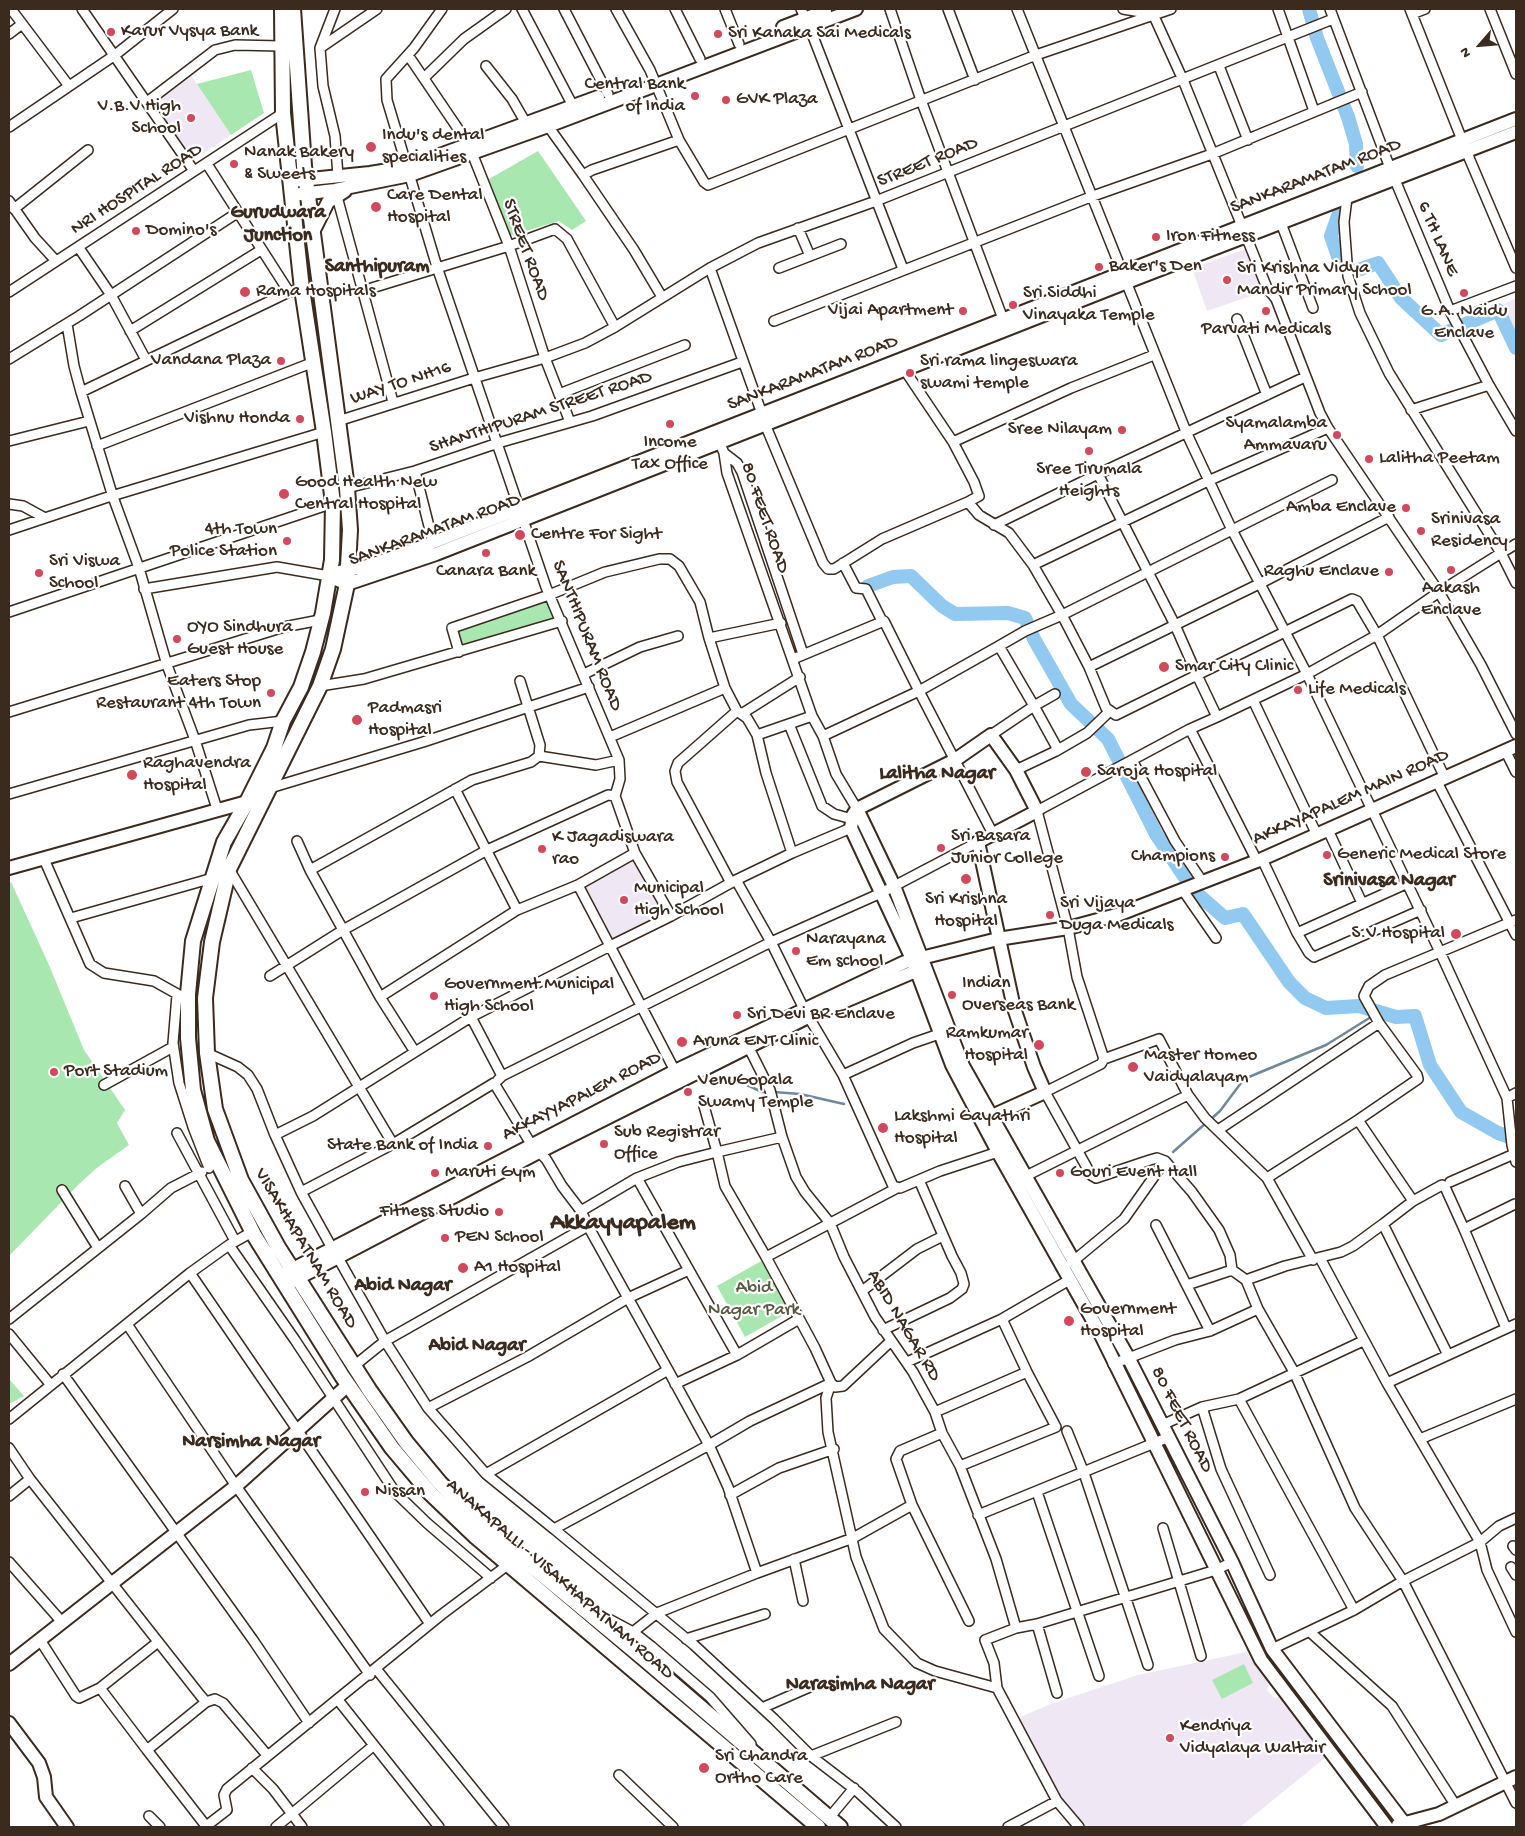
<!DOCTYPE html>
<style>
body{margin:0}
#map{position:relative;width:1525px;height:1836px;overflow:hidden;background:#fff;font-family:"Gochi Hand",sans-serif}
canvas{display:block}
.frame{position:absolute;inset:0;border:10px solid #3b2a1e;pointer-events:none}
.north{position:absolute;left:1455px;top:20px;width:50px;height:50px;-webkit-text-stroke:4px #fff;paint-order:stroke;rotate:243deg;font-size:14px;font-weight:700;line-height:20px;text-align:center;color:#3b2a1e}
.north::after{content:'';display:block;margin:auto;width:18px;height:22px;background:#3b2a1e;clip-path:polygon(50% 0,100% 100%,50% 72%,0 100%)}
</style>
<div id="map">
<canvas width="1525" height="1836"></canvas>
<div class="frame"></div>
<div class="north">N</div>
</div>
<script>
const context = document.querySelector('canvas').getContext('2d');
context.lineJoin = 'round';
function paint(path, color) {
  context.fillStyle = color;
  context.fill(path, 'evenodd');
}
function toPath(rows) {
  const path = new Path2D();
  for (const r of rows) {
    path.moveTo(r[0], r[1]);
    for (let i = 2; i < r.length; i += 2) path.lineTo(r[i], r[i + 1]);
  }
  return path;
}
function trace(path, color, width, dash) {
  context.strokeStyle = color;
  context.lineWidth = width;
  context.lineCap = dash ? 'butt' : 'round';
  context.setLineDash(dash || []);
  context.stroke(path);
}
function drawText(font, color, halo, rows, align = 'center') {
  context.font = font + ' "Gochi Hand",sans-serif';
  context.lineWidth = 4.5;
  context.setLineDash([]);
  context.textBaseline = 'middle';
  context.strokeStyle = halo;
  context.fillStyle = color;
  for (const [text, x, y, turn = 0] of rows) {
    context.save();
    context.translate(x, y);
    context.rotate((+turn || 0) * Math.PI / 180);
    context.textAlign = isNaN(turn) ? turn : align;
    if (halo) context.strokeText(text, 0, 0);
    context.fillText(text, 0, 0);
    context.restore();
  }
}
paint(toPath([
 [191,75,231,135,192,161,152,101],
 [1246,249,1262,292,1207,311,1192,268],
 [1516,298,1516,336,1502,305],
 [634,857,667,914,611,942,581,885],
 [1246,1652,1269,1682,1267,1690,1274,1698,1280,1697,1326,1757,1240,1827,1085,1827,1062,1801,1018,1718,1053,1703,1138,1675]
]), '#f0e7f4');
paint(toPath([
 [251,70,264,113,231,135,197,84],
 [538,151,586,221,572,230,559,221,509,236,489,179],
 [549,595,562,621,459,652,452,628],
 [11,882,49,965,84,1050,125,1110,117,1123,129,1145,98,1167,79,1184,9,1256,9,884],
 [763,1260,789,1312,745,1337,717,1286],
 [9,1379,24,1396,9,1404],
 [1244,1664,1253,1683,1222,1699,1212,1680]
]), '#a8e8b0');
trace(toPath([
 [730,1077,762,1092,768,1092],
 [774,1092,800,1094,844,1104],
 [1210,1120,1220,1111,1244,1079,1326,1045,1379,1012],
 [1173,1152,1206,1123]
]), '#6f899c', 2.5);
trace(toPath([
 [1309,9,1317,38,1348,117,1356,144,1357,166],
 [1340,210,1331,236,1341,265,1352,272,1378,263,1401,298,1441,335,1498,310,1516,348],
 [868,586,893,577,911,576,942,606,955,614,1008,613,1025,618,1034,639,1071,704,1108,739,1156,834,1194,891,1225,918,1243,914,1289,982,1305,998,1326,1008,1359,1006,1396,1017,1415,1016,1430,1065,1461,1112,1498,1133,1516,1139]
]), '#91c9f0', 14);
const street = toPath([
 [11,9,69,86],
 [82,9,194,171],
 [335,9,320,48,323,86,335,136,338,176],
 [442,9,414,48,386,79,387,100,437,267,546,587,619,760,620,779,615,796,635,853,671,916,736,880,792,853],
 [522,9,573,106],
 [564,9,608,94],
 [616,9,650,70,679,140,704,182,708,185,1036,55,1171,9],
 [675,9,700,59],
 [725,9,739,44],
 [801,9,805,18],
 [890,9,921,100,1003,319],
 [948,9,975,80],
 [1017,9,1187,434,1232,530,1148,572,1175,625,1197,675,1217,717,1307,674,1377,635,1357,601,1352,599,1197,675,1116,715,1106,708,1089,667,1175,625,1259,584,1389,517],
 [1123,9,1153,14,1183,80,1267,288,1276,299,1320,413,1328,428,1439,592,1377,635,1444,776],
 [1278,9,1314,111],
 [1330,9,1390,168,1450,311,1489,385,1516,431],
 [1410,9,1470,160,1516,268],
 [1490,9,1516,74],
 [1412,14,1425,9],
 [809,26,903,269],
 [9,34,22,24],
 [320,48,377,9],
 [408,55,469,145],
 [486,66,512,99,527,125],
 [1219,66,1248,140],
 [425,77,464,39,506,9],
 [147,102,215,50,235,45,281,46],
 [548,126,583,175],
 [9,127,115,55,173,9],
 [472,153,509,246,545,358,570,422],
 [207,164,289,292],
 [336,193,393,402],
 [1347,198,1344,222,1348,276,1360,313,1389,373,1501,553,1516,544],
 [9,201,35,238,56,261],
 [14,209,88,150],
 [1281,223,1313,308],
 [798,228,810,256],
 [79,248,111,295,146,360],
 [710,268,762,414],
 [779,268,841,244],
 [362,291,509,246,555,229,567,239,615,327],
 [9,292,283,113],
 [662,297,634,250,583,175,592,170,679,140],
 [1450,311,1516,286],
 [1237,319,1267,395],
 [774,321,1093,196,1212,154,1362,92],
 [67,324,74,366,81,392],
 [130,331,261,250],
 [9,359,79,316,237,213],
 [903,364,908,375,953,442,974,482,979,496,968,502,979,515,1009,533,1033,565],
 [559,394,685,345],
 [1411,410,1489,385],
 [338,421,474,378,545,358,585,343,615,327,710,268,758,243,876,201,1333,19],
 [765,424,823,563,828,569,834,569,882,539,968,502],
 [718,439,724,453,727,473,812,716],
 [9,441,89,421],
 [953,442,1071,388,1154,355],
 [97,446,314,362],
 [724,453,737,463,742,472,803,654],
 [415,471,433,542],
 [1332,480,1232,530,1307,674,1440,952,1385,975,1369,986,1364,996,1379,1023],
 [347,488,415,471,498,443,592,416,742,362],
 [9,504,23,506,45,518],
 [994,525,1098,474],
 [9,530,105,498,324,432],
 [843,563,856,588,866,589,882,621],
 [1516,583,1501,553,1439,592,1481,665,1516,734],
 [144,589,277,567,329,576],
 [9,612,333,503],
 [709,638,781,623],
 [999,646,1025,631,1062,615,1033,565,1208,481,1328,428],
 [459,652,452,628,549,595,605,572,659,559,670,559,679,566,700,602,709,638,725,688],
 [793,659,884,621,919,691,999,646,1034,706,991,735],
 [1089,667,1062,615,1148,572,1098,474,1305,377],
 [584,674,640,647,678,636],
 [320,686,364,679,562,621],
 [1253,700,1317,835],
 [9,712,284,627,320,620],
 [743,713,800,677],
 [1217,717,1190,729,1257,861],
 [789,724,822,806,834,814,852,819],
 [1190,729,1037,811,1068,928,1077,977,1104,1059,1101,1064,1045,1092,1091,1175,1096,1178,1150,1160,1157,1158,1165,1161,1192,1192,1219,1230,1230,1255,1232,1270],
 [757,735,812,716,823,736],
 [610,737,725,688,737,711,747,718,757,735,766,773,792,853,851,828],
 [1505,750,1516,772],
 [1056,751,1087,733,1110,711],
 [539,756,596,765,619,760],
 [1132,760,1175,841,1202,881],
 [1016,770,1056,751,1056,746,1034,706,1055,694],
 [1436,780,1516,935],
 [270,788,423,742,589,687],
 [455,789,517,910,578,885,610,946,671,916],
 [9,794,249,725,283,721],
 [217,809,195,740,167,665,139,568,113,497,81,392,289,292,302,289],
 [857,809,836,774,823,736,919,691,993,834],
 [1328,830,1362,903],
 [297,841,310,870,380,997,415,1052,471,1017],
 [44,859,90,964,104,973,154,981,188,1000],
 [1262,859,1297,933,1309,953,1314,957,1421,910],
 [229,869,393,1144,494,1083,531,1144,546,1159,562,1186,581,1211,588,1226,385,1341,354,1366],
 [310,870,472,780,531,762,539,756,540,745,520,681],
 [736,880,771,942,881,893,978,842],
 [731,883,677,782,675,771,678,763,737,711],
 [578,885,635,853],
 [1182,889,1216,938],
 [71,918,213,878],
 [1516,920,1440,952,1507,1098,1516,1093],
 [1297,933,1408,883],
 [270,976,343,930,487,850,608,795,615,796],
 [177,995,173,1043,179,1083,193,1127,209,1168],
 [380,997,517,910],
 [749,1048,770,1090,782,1137,796,1177,805,1192,830,1223,844,1257,875,1317,913,1372,935,1412,942,1433,960,1466,996,1559,1016,1628],
 [207,1053,238,1067,248,1075,257,1089,275,1135],
 [1104,1059,1159,1039,1188,1095],
 [843,1075,913,1043,945,1032],
 [502,1076,771,942,804,1009,843,1075,893,1186,900,1188,940,1171,998,1152],
 [498,1080,502,1076,471,1017,610,946,675,1071],
 [104,1085,173,1047],
 [1507,1098,1512,1145,1516,1162],
 [1218,1130,1379,1023,1417,1075,1418,1079,1358,1120],
 [177,1133,235,1241],
 [637,1178,737,1355,675,1384],
 [1022,1178,1188,1095,1205,1118,1267,1178,1313,1260],
 [1267,1178,1358,1120,1413,1201],
 [1450,1182,1514,1154],
 [897,1188,766,1257,815,1348,831,1383,750,1421,709,1445,728,1487,757,1573,853,1538,912,1505],
 [62,1190,98,1248],
 [301,1192,275,1135,313,1116,415,1052],
 [581,1211,637,1178,678,1162,717,1152,704,1106],
 [141,1214,171,1188,202,1172],
 [1383,1224,1413,1201,1442,1185,1445,1187,1464,1229],
 [1156,1225,1210,1331],
 [229,1245,295,1340,395,1492,427,1523,491,1578],
 [332,1248,301,1192,393,1144],
 [337,1256,385,1341,428,1408,527,1357,628,1298,588,1226],
 [766,1257,725,1186,717,1152,782,1137],
 [1320,1258,1387,1383],
 [1071,1263,1124,1219,1165,1161],
 [190,1273,430,1624],
 [1187,1285,1232,1270,1246,1280],
 [862,1291,917,1249,943,1236],
 [9,1319,141,1214,125,1186],
 [1002,1319,1071,1279],
 [127,1324,236,1486,370,1675],
 [1516,1324,1387,1383,1480,1542,1487,1570,1516,1632],
 [1506,1328,1464,1229,1515,1204],
 [883,1330,950,1298,962,1289,964,1284,961,1273,952,1256,919,1180],
 [9,1334,50,1384],
 [891,1341,843,1386,835,1387,831,1383,826,1398,828,1432,856,1557,884,1629,917,1663,935,1671,997,1688],
 [1447,1353,1383,1224,1353,1246,1341,1252,1285,1266,1246,1280,1258,1309,1294,1372,1355,1508,1403,1581,1516,1803],
 [737,1355,799,1319],
 [907,1362,1002,1319,1027,1372,935,1412],
 [1113,1364,1175,1340,1210,1331,1258,1309],
 [63,1374,253,1640,309,1723],
 [1239,1399,1354,1610],
 [1202,1407,1221,1469,1270,1575],
 [428,1408,486,1474,668,1370,628,1298,689,1270],
 [9,1419,190,1273,229,1245,252,1232],
 [1162,1425,1202,1407,1239,1399,1363,1341],
 [1067,1431,1084,1473,1148,1665],
 [942,1433,900,1451,896,1459,912,1505,969,1621],
 [1420,1439,1516,1399],
 [9,1448,30,1479,200,1695,206,1702,215,1699,223,1703,267,1755],
 [960,1466,1056,1427,1027,1372],
 [486,1474,554,1529,709,1445,668,1370],
 [1037,1492,1099,1676],
 [730,1495,779,1468,834,1449],
 [9,1496,30,1479],
 [978,1515,1169,1437],
 [1163,1528,1201,1656],
 [554,1529,694,1645,774,1719,811,1756,858,1792,896,1827],
 [1513,1546,1516,1550],
 [794,1559,803,1601],
 [9,1562,62,1622],
 [1511,1567,1516,1575],
 [592,1610,633,1632,651,1646,710,1697,751,1744],
 [1037,1624,1057,1693],
 [633,1632,657,1613,757,1573],
 [1310,1632,1392,1706,1456,1806],
 [686,1639,765,1614],
 [40,1640,76,1696,79,1698,100,1688,158,1642],
 [1272,1649,1354,1610,1403,1581,1480,1542,1499,1526,1516,1518],
 [377,1670,504,1827],
 [100,1688,147,1750,206,1702],
 [338,1700,439,1827],
 [762,1708,812,1686],
 [147,1750,206,1826],
 [811,1756,896,1722],
 [252,1768,273,1789,302,1827],
 [619,1775,673,1827],
 [149,1816,160,1827],
 [829,1818,854,1788],
 [205,1827,227,1810,224,1795,227,1789,441,1615,509,1564],
 [276,1827,373,1746],
 [1008,1827,1057,1801],
 [1079,1827,1057,1801,997,1688,994,1663,985,1640,1016,1628,1037,1624,1216,1570,1232,1562]
]);
const secondary = toPath([
 [783,27,825,11],
 [291,181,370,173,407,167,598,97],
 [292,195,335,190,410,175,548,126,856,9],
 [313,232,328,202,345,191],
 [339,572,371,565,408,552,1516,119],
 [329,576,347,584,436,554,1135,279,1516,132],
 [857,809,894,886,963,1066,1128,1357,1232,1562,1272,1649,1407,1827],
 [9,868,247,802],
 [992,1116,1045,1092,1034,1067,1014,1008,978,842,1037,811,1016,770,991,735,955,760,857,809,853,815,851,828,913,961,952,1065,998,1152,1100,1333,1261,1660,1387,1827],
 [283,1274,675,1071,905,962,998,939,1068,928,1120,914,1262,859,1516,746],
 [285,1285,539,1152,808,1017,911,973,922,966],
 [9,1664,236,1486,348,1385],
 [9,1723,39,1763,44,1777,46,1797,67,1827],
 [1398,1825,1439,1814,1516,1777]
]);
const primary = toPath([
 [282,9,283,113,302,289,324,432,333,503,332,560,323,613,313,652,301,687,283,721,274,748,247,802,224,842,193,941,188,994,188,1038,193,1090,207,1141,254,1235,342,1376,392,1448,430,1493,476,1537,818,1827],
 [293,9,304,166,347,488,350,530,347,584,333,649,320,686,229,869,212,942,205,998,207,1053,215,1109,241,1180,278,1247,370,1391,406,1442,440,1483,486,1528,643,1658,840,1827]
]);
trace(street, '#3b2a1e', 12);
trace(secondary, '#3b2a1e', 16);
trace(primary, '#3b2a1e', 18);
trace(street, '#fff', 9);
trace(secondary, '#fff', 12);
trace(primary, '#fff', 14);
for (const [x, y, r, color] of [
 [111,32,5,"#d1495b"],
 [718,34,5,"#d1495b"],
 [695,96,5,"#d1495b"],
 [726,100,5,"#d1495b"],
 [191,118,5,"#d1495b"],
 [371,147,6,"#d1495b"],
 [234,164,5,"#d1495b"],
 [376,207,6,"#d1495b"],
 [136,231,5,"#d1495b"],
 [1156,237,5,"#d1495b"],
 [1099,267,5,"#d1495b"],
 [1227,280,5,"#d1495b"],
 [245,292,6,"#d1495b"],
 [1464,293,5,"#d1495b"],
 [1013,305,5,"#d1495b"],
 [963,311,5,"#d1495b"],
 [1266,311,5,"#d1495b"],
 [281,361,5,"#d1495b"],
 [910,373,5,"#d1495b"],
 [300,419,5,"#d1495b"],
 [670,424,5,"#d1495b"],
 [1122,430,5,"#d1495b"],
 [1337,435,5,"#d1495b"],
 [1089,451,5,"#d1495b"],
 [1369,459,5,"#d1495b"],
 [284,494,6,"#d1495b"],
 [1406,508,5,"#d1495b"],
 [1421,531,5,"#d1495b"],
 [520,535,6,"#d1495b"],
 [287,541,5,"#d1495b"],
 [486,553,5,"#d1495b"],
 [1451,570,5,"#d1495b"],
 [1389,572,5,"#d1495b"],
 [39,573,5,"#d1495b"],
 [177,639,5,"#d1495b"],
 [1164,667,6,"#d1495b"],
 [1298,690,5,"#d1495b"],
 [271,693,5,"#d1495b"],
 [357,720,6,"#d1495b"],
 [1086,772,6,"#d1495b"],
 [132,775,6,"#d1495b"],
 [941,848,5,"#d1495b"],
 [542,849,5,"#d1495b"],
 [1327,855,5,"#d1495b"],
 [1225,857,5,"#d1495b"],
 [966,879,6,"#d1495b"],
 [624,900,5,"#d1495b"],
 [1050,915,5,"#d1495b"],
 [1456,934,6,"#d1495b"],
 [796,951,5,"#d1495b"],
 [952,995,5,"#d1495b"],
 [434,996,5,"#d1495b"],
 [737,1015,5,"#d1495b"],
 [682,1042,6,"#d1495b"],
 [1039,1045,6,"#d1495b"],
 [1133,1067,6,"#d1495b"],
 [54,1072,5,"#d1495b"],
 [688,1092,5,"#d1495b"],
 [883,1128,6,"#d1495b"],
 [604,1144,5,"#d1495b"],
 [488,1146,5,"#d1495b"],
 [435,1173,5,"#d1495b"],
 [1060,1173,5,"#d1495b"],
 [499,1212,5,"#d1495b"],
 [445,1238,5,"#d1495b"],
 [463,1268,6,"#d1495b"],
 [1069,1321,6,"#d1495b"],
 [365,1492,5,"#d1495b"],
 [1170,1738,5,"#d1495b"],
 [704,1768,6,"#d1495b"]
]) {
  const dot = new Path2D();
  dot.arc(x, y, r, 0, 2 * Math.PI);
  context.fillStyle = color;
  context.fill(dot);
  trace(dot, '#fff', 2);
}
drawText('19px', '#3b2a1e', '#fff', [
 ["Karur Vysya Bank",121,32],
 ["Sri Kanaka Sai Medicals",728,34],
 ["Central Bank",685,85,"right"],
 ["of India",685,107,"right"],
 ["GVK Plaza",736,100],
 ["V.B.V High",181,107,"right"],
 ["School",181,129,"right"],
 ["Indu's dental",382,136],
 ["specialities",382,158],
 ["Nanak Bakery",244,153],
 ["& Sweets",244,175],
 ["Care Dental",387,196],
 ["Hospital",387,218],
 ["Domino's",146,231],
 ["Iron Fitness",1166,237],
 ["Baker's Den",1109,267],
 ["Sri Krishna Vidya",1237,269],
 ["Mandir Primary School",1237,291],
 ["Rama Hospitals",256,292],
 ["Sri Siddhi",1023,294],
 ["Vinayaka Temple",1023,316],
 ["Vijai Apartment",953,311,"right"],
 ["G.A. Naidu",1464,312,"center"],
 ["Enclave",1464,334,"center"],
 ["Parvati Medicals",1266,330,"center"],
 ["Vandana Plaza",271,361,"right"],
 ["Sri rama lingeswara",920,362],
 ["swami temple",920,384],
 ["Vishnu Honda",290,419,"right"],
 ["Syamalamba",1327,424,"right"],
 ["Ammavaru",1327,446,"right"],
 ["Sree Nilayam",1112,430,"right"],
 ["Income",670,443,"center"],
 ["Tax Office",670,465,"center"],
 ["Lalitha Peetam",1379,459],
 ["Sree Tirumala",1089,470,"center"],
 ["Heights",1089,492,"center"],
 ["Good Health New",295,483],
 ["Central Hospital",295,505],
 ["Amba Enclave",1396,508,"right"],
 ["Srinivasa",1431,520],
 ["Residency",1431,542],
 ["4th Town",277,530,"right"],
 ["Police Station",277,552,"right"],
 ["Centre For Sight",531,535],
 ["Sri Viswa",49,562],
 ["School",49,584],
 ["Canara Bank",486,572,"center"],
 ["Raghu Enclave",1379,572,"right"],
 ["Aakash",1451,589,"center"],
 ["Enclave",1451,611,"center"],
 ["OYO Sindhura",187,628],
 ["Guest House",187,650],
 ["Smar City Clinic",1175,667],
 ["Eaters Stop",261,682,"right"],
 ["Restaurant 4th Town",261,704,"right"],
 ["Life Medicals",1308,690],
 ["Padmasri",368,709],
 ["Hospital",368,731],
 ["Raghavendra",143,764],
 ["Hospital",143,786],
 ["Saroja Hospital",1097,772],
 ["Sri Basara",951,837],
 ["Junior College",951,859],
 ["K Jagadiswara",552,838],
 ["rao",552,860],
 ["Generic Medical Store",1337,855],
 ["Champions",1215,857,"right"],
 ["Municipal",634,889],
 ["High School",634,911],
 ["Sri Krishna",966,900,"center"],
 ["Hospital",966,922,"center"],
 ["Sri Vijaya",1060,904],
 ["Duga Medicals",1060,926],
 ["S.V Hospital",1445,934,"right"],
 ["Narayana",806,940],
 ["Em school",806,962],
 ["Indian",962,984],
 ["Overseas Bank",962,1006],
 ["Government Municipal",444,985],
 ["High School",444,1007],
 ["Sri Devi BR Enclave",747,1015],
 ["Ramkumar",1028,1034,"right"],
 ["Hospital",1028,1056,"right"],
 ["Aruna ENT Clinic",693,1042],
 ["Master Homeo",1144,1056],
 ["Vaidyalayam",1144,1078],
 ["Port Stadium",64,1072],
 ["VenuGopala",698,1081],
 ["Swamy Temple",698,1103],
 ["Lakshmi Gayathri",894,1117],
 ["Hospital",894,1139],
 ["Sub Registrar",614,1133],
 ["Office",614,1155],
 ["State Bank of India",478,1146,"right"],
 ["Maruti Gym",445,1173],
 ["Gouri Event Hall",1070,1173],
 ["Fitness Studio",489,1212,"right"],
 ["PEN School",455,1238],
 ["A1 Hospital",474,1268],
 ["Government",1080,1310],
 ["Hospital",1080,1332],
 ["Nissan",375,1492],
 ["Kendriya",1180,1727],
 ["Vidyalaya Waltair",1180,1749],
 ["Sri Chandra",715,1757],
 ["Ortho Care",715,1779]
], 'left');
drawText('19px', '#3b2a1e', '#fff', [
 ["STREET ROAD",928,163,-22],
 ["SANKARAMATAM ROAD",1316,177,-21],
 ["NRI HOSPITAL ROAD",137,190,-33],
 ["6 TH LANE",1437,239,67],
 ["STREET ROAD",525,250,70],
 ["SANKARAMATAM ROAD",813,374,-21],
 ["WAY TO NH16",401,384,-18],
 ["SHANTHIPURAM STREET ROAD",541,413,-18],
 ["80 FEET ROAD",764,518,71],
 ["SANKARAMATAM ROAD",435,531,-20],
 ["SANTHIPURAM ROAD",586,636,68],
 ["AKKAYAPALEM MAIN ROAD",1351,798,-24],
 ["AKKAYYAPALEM ROAD",582,1097,-27],
 ["VISAKHAPATNAM ROAD",305,1249,59],
 ["ABID NAGAR RD",903,1326,59],
 ["80 FEET ROAD",1181,1420,63],
 ["ANAKAPALLI - VISAKHAPATNAM ROAD",559,1580,41]
]);
drawText('19px', '#565a42', '#fff', [
 ["Abid",754,1289],
 ["Nagar Park",754,1311]
]);
drawText('bold 20px', '#3b2a1e', '#fff', [
 ["Gurudwara",278,214],
 ["Junction",278,237],
 ["Santhipuram",377,268],
 ["Lalitha Nagar",937,775],
 ["Srinivasa Nagar",1389,882],
 ["Abid Nagar",403,1287],
 ["Abid Nagar",477,1347],
 ["Narsimha Nagar",251,1443],
 ["Narasimha Nagar",860,1686]
]);
drawText('bold 24px', '#3b2a1e', '#fff', [
 ["Akkayyapalem",623,1224]
]);
</script>
